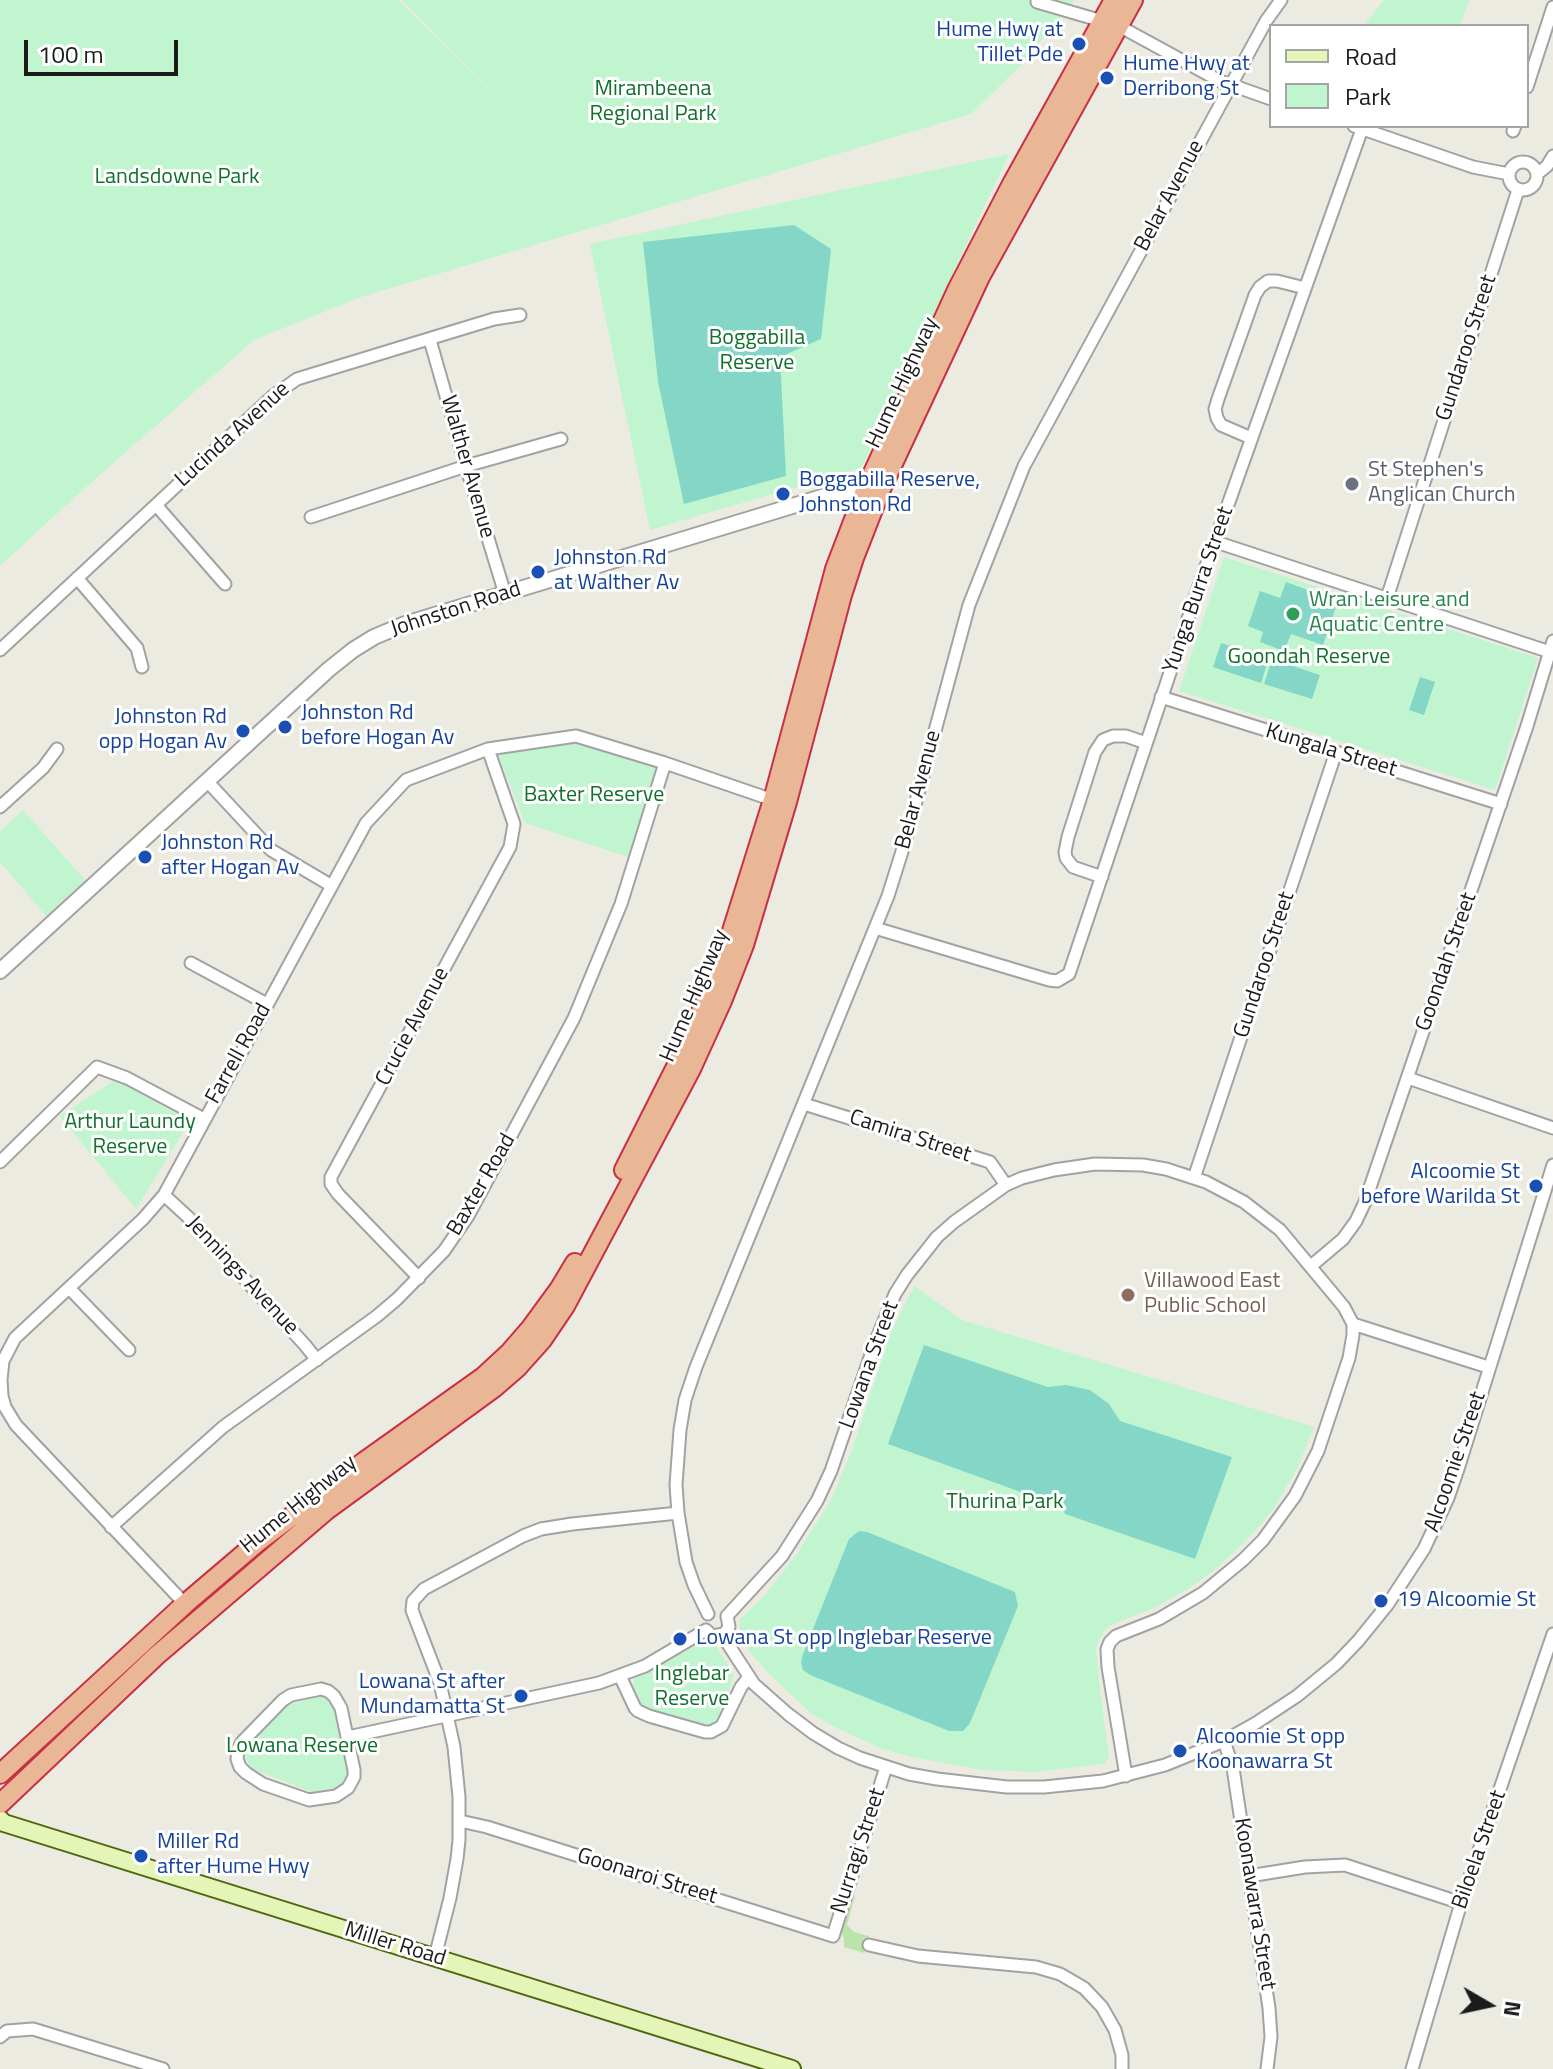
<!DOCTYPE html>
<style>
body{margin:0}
#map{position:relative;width:1553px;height:2069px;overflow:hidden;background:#ecebe1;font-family:"Titillium Web",sans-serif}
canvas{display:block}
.legend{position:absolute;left:1269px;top:24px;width:260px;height:104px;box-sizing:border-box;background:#fff;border:2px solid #a4a4a4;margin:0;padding:10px 14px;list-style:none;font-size:24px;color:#1b1b1b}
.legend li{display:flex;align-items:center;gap:16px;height:40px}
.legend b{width:40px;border:2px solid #a4a4a4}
.north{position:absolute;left:1449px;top:1965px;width:80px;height:80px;-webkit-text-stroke:6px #fff;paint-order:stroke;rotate:99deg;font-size:22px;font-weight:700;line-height:32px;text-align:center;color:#1b1b1b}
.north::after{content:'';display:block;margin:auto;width:28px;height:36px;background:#1b1b1b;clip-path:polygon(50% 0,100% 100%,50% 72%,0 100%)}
.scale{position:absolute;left:24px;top:40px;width:154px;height:36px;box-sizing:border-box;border:4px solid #1b1b1b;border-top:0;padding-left:10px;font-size:24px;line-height:28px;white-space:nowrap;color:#1b1b1b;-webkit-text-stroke:6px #fff;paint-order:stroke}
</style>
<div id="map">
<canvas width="1553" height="2069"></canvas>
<ul class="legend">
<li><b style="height:10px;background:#e5f4b7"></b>Road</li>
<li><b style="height:22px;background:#c0f5cf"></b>Park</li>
</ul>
<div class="north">N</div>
<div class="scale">100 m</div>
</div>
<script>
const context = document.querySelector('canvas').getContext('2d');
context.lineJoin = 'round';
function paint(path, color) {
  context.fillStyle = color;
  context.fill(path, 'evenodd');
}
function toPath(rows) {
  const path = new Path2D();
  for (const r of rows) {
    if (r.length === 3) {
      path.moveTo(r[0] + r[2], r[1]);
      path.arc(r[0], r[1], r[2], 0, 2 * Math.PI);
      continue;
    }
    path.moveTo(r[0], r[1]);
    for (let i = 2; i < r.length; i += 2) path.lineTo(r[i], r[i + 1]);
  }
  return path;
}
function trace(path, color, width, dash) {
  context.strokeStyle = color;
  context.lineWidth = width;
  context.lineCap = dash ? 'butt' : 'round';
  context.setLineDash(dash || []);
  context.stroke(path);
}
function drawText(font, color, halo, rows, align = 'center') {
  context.font = font + ' "Titillium Web",sans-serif';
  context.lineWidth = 6;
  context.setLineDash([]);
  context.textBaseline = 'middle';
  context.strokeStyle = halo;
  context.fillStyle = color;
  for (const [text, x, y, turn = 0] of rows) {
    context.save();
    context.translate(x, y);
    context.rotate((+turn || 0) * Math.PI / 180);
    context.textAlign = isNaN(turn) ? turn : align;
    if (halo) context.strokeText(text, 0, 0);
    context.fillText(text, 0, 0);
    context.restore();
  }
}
paint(toPath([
 [852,1895,855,1896,847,1925,854,1932,869,1936,864,1953,844,1947,844,1938,840,1931]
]), '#bbe4aa');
paint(toPath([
 [0,0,398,0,508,108,401,0,1075,0,1022,64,971,114,361,297,254,340,87,486,0,566],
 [1384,0,1469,0,1460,26,1364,26],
 [1009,154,861,468,650,530,590,244],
 [1224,557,1538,658,1495,790,1179,691],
 [581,743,658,767,628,857,525,823,498,755,561,744],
 [23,810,85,880,46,916,0,862,0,832],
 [115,1080,190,1121,136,1209,60,1116],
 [914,1286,962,1320,1314,1427,1298,1467,1283,1493,1272,1511,1246,1541,1217,1568,1191,1587,1152,1609,1115,1623,1106,1629,1099,1639,1096,1649,1100,1690,1109,1757,1104,1764,1036,1772,983,1770,911,1757,880,1748,835,1727,812,1714,769,1674,754,1657,739,1636,740,1619,766,1594,796,1555,831,1500,852,1450,892,1330],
 [708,1642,715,1645,733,1672,733,1678,718,1721,711,1726,703,1726,651,1711,641,1706,632,1690,634,1680,637,1676,695,1646],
 [319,1696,328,1698,333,1706,348,1773,345,1782,339,1787,312,1792,251,1768,245,1757,248,1746,289,1704]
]), '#c0f5cf');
paint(toPath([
 [794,225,831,249,821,339,780,357,786,476,684,504,658,382,643,242],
 [1286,582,1338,601,1323,645,1291,634,1284,651,1260,642,1263,632,1248,626,1260,591,1280,598],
 [1221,643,1269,658,1261,683,1213,667],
 [1272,659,1320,675,1312,699,1264,684],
 [1420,677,1435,682,1424,715,1409,710],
 [924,1345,1048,1387,1066,1385,1090,1390,1109,1404,1120,1421,1232,1457,1195,1559,1065,1514,1064,1511,1040,1507,1018,1491,888,1444],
 [859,1531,867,1532,1015,1592,1018,1606,970,1723,963,1731,949,1731,810,1675,803,1670,801,1662,803,1654,849,1539]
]), '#84d7c7');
const minor = toPath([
 [1037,2,1119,26,1220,81,1271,99],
 [1527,87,1553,7],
 [1354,126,1473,167,1509,174],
 [1513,131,1515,126],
 [1523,176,14],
 [1537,174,1547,166,1553,156],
 [430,340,466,466,505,594],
 [1251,438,1221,425,1217,418,1215,409,1218,399,1255,295,1260,287,1268,281,1277,281,1305,288],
 [156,505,225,584],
 [311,517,466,466,561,439],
 [1216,542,1550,652],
 [77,578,137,648,142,667],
 [1387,598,1518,190],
 [0,650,273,396,297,379,494,319,520,315],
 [1161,697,1501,804],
 [207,781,271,850,332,886],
 [0,807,43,768,57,749],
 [1102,877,1073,867,1066,858,1065,852,1068,837,1095,752,1103,740,1113,736,1126,736,1146,743],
 [875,928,1049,980,1057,981,1069,974,1199,586,1362,129],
 [191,963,267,1004],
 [1408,1078,1553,1128],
 [804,1104,990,1162,1006,1185],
 [0,1162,97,1067,127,1078,204,1119],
 [1194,1178,1336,752],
 [164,1195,188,1217,305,1345,317,1360],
 [1311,1266,1343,1239,1356,1221,1365,1202,1527,726,1553,641],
 [419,1278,338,1194,331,1184,331,1177,510,847,514,824,488,749],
 [69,1288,129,1350],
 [1353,1324,1488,1367],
 [111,1527,223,1427,377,1316,397,1299,444,1251,468,1216,574,1018,621,904,665,763],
 [185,1604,16,1425,5,1407,2,1396,1,1380,3,1361,15,1338,143,1219,164,1195,366,823,406,780,488,749,576,736,665,763,773,800],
 [708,1614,694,1585,686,1562,678,1513,676,1485,680,1430,685,1400,696,1367,888,896,905,842,969,605,1024,466,1231,85,1266,21,1281,0],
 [727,1616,782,1556,817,1501,831,1471,875,1343,895,1294,907,1275,937,1237,954,1222,1006,1185,1022,1178,1054,1170,1095,1164,1143,1165,1166,1169,1206,1182,1244,1202,1280,1230,1344,1307,1353,1324,1353,1335,1349,1358,1318,1451,1295,1496,1263,1540,1243,1560,1203,1593,1159,1619,1116,1636,1110,1642,1107,1649,1108,1667,1126,1776],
 [706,1630,712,1636,724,1634,729,1627,727,1616],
 [722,1635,754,1684,788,1714,813,1733,838,1748,860,1758,909,1774,937,1779,1007,1787,1044,1787,1103,1781,1165,1765,1224,1741,1256,1723,1297,1696,1336,1664,1358,1641,1388,1604,1424,1549,1448,1498,1458,1469,1553,1165],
 [620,1676,635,1708,638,1711,649,1716,705,1732,711,1732,722,1726,741,1687,749,1677],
 [321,1689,328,1691,334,1696,341,1708,354,1770,354,1777,348,1788,336,1796,309,1800,263,1784,246,1773,240,1767,237,1759,238,1749,243,1741,283,1700,291,1695,321,1689],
 [348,1737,599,1683,645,1666,706,1630],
 [1224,1741,1233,1768,1269,2008,1271,2037,1267,2069],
 [460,1821,487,1827,833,1936,886,1767],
 [1249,1876,1305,1867,1345,1865,1461,1903],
 [869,1945,918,1956,1036,1967,1060,1974,1084,1988,1102,2007,1115,2030,1122,2055,1122,2069],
 [435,1957,450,1898,457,1859,459,1840,459,1797,454,1747,440,1683,415,1618,412,1610,413,1601,424,1589,523,1536,541,1529,572,1524,678,1513],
 [0,2037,7,2031,33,2029,163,2069],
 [1412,2069,1461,1903,1553,1634]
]);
const tertiary = toPath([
 [0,971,328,670,353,650,374,637,405,624,835,493,855,489,873,489]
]);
const secondary = toPath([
 [0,1819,4,1823,792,2069]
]);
const trunk = toPath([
 [624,1170,685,1049,714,982,732,931,773,800,835,569,866,488,957,290,1013,182,1114,0],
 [0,1774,185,1604,259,1541,365,1461,483,1377,510,1352,530,1329,560,1288,575,1263],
 [0,1804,156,1656,328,1509,495,1387,517,1368,542,1340,565,1306,691,1069,722,1001,744,945,787,802,842,595,854,558,881,489,980,277,1133,0]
]);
trace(minor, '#a2a2a2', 15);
trace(tertiary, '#a2a2a2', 18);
trace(secondary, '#4c690c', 20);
trace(trunk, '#c92f45', 22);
trace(minor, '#fff', 11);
trace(tertiary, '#fff', 14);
trace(secondary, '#e5f4b7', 16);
trace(trunk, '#eab796', 18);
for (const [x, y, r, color] of [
 [1079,44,8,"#1a4fb4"],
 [1107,78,8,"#1a4fb4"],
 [1352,484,8,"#6b7280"],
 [783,494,8,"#1a4fb4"],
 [538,572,8,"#1a4fb4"],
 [1293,614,8,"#2e9e5b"],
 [285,727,8,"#1a4fb4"],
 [243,731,8,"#1a4fb4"],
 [145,857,8,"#1a4fb4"],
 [1536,1186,8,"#1a4fb4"],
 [1128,1295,8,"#8d6e63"],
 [1381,1601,8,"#1a4fb4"],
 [680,1639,8,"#1a4fb4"],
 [521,1696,8,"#1a4fb4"],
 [1180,1751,8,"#1a4fb4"],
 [141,1856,8,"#1a4fb4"]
]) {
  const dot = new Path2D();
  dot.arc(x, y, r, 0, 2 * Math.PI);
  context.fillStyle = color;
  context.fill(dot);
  trace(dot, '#fff', 3);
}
drawText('22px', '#164399', '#fff', [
 ["Hume Hwy at",1063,31,"right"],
 ["Tillet Pde",1063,56,"right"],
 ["Hume Hwy at",1123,65],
 ["Derribong St",1123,90],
 ["Boggabilla Reserve,",799,481],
 ["Johnston Rd",799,506],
 ["Johnston Rd",554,559],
 ["at Walther Av",554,584],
 ["Johnston Rd",301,714],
 ["before Hogan Av",301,739],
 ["Johnston Rd",227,718,"right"],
 ["opp Hogan Av",227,743,"right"],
 ["Johnston Rd",161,844],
 ["after Hogan Av",161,869],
 ["Alcoomie St",1520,1173,"right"],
 ["before Warilda St",1520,1198,"right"],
 ["19 Alcoomie St",1397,1601],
 ["Lowana St opp Inglebar Reserve",696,1639],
 ["Lowana St after",505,1683,"right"],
 ["Mundamatta St",505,1708,"right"],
 ["Alcoomie St opp",1196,1738],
 ["Koonawarra St",1196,1763],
 ["Miller Rd",157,1843],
 ["after Hume Hwy",157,1868]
], 'left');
drawText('22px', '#12702d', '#fff', [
 ["Mirambeena",653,90],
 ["Regional Park",653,115],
 ["Landsdowne Park",177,178],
 ["Boggabilla",757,339],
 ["Reserve",757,364],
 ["Goondah Reserve",1309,658],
 ["Baxter Reserve",594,796],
 ["Arthur Laundy",130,1123],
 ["Reserve",130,1148],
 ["Thurina Park",1005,1503],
 ["Inglebar",692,1675],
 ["Reserve",692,1700],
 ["Lowana Reserve",302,1747]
]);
drawText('22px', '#1b1b1b', '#fff', [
 ["Belar Avenue",1170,196,-62],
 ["Gundaroo Street",1467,348,-72],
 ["Hume Highway",903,383,-65],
 ["Lucinda Avenue",233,435,-42],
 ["Walther Avenue",467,467,74],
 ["Yunga Burra Street",1199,590,-71],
 ["Johnston Road",456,610,-18],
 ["Kungala Street",1331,751,17],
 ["Belar Avenue",919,790,-75],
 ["Goondah Street",1447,962,-71],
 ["Gundaroo Street",1265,965,-72],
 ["Hume Highway",695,996,-67],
 ["Crucie Avenue",413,1027,-62],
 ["Farrell Road",239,1054,-61],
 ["Camira Street",910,1137,18],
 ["Baxter Road",482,1185,-60],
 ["Jennings Avenue",242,1276,47],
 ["Lowana Street",870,1365,-70],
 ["Alcoomie Street",1456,1462,-71],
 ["Hume Highway",299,1505,-39],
 ["Biloela Street",1480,1850,-71],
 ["Nurragi Street",859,1851,-72],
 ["Goonaroi Street",647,1877,17],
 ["Koonawarra Street",1254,1904,81],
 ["Miller Road",395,1945,17]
]);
drawText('22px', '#5b616d', '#fff', [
 ["St Stephen's",1368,471],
 ["Anglican Church",1368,496]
], 'left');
drawText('22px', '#27864d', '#fff', [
 ["Wran Leisure and",1309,601],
 ["Aquatic Centre",1309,626]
], 'left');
drawText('22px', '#785e54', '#fff', [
 ["Villawood East",1144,1282],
 ["Public School",1144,1307]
], 'left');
</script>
